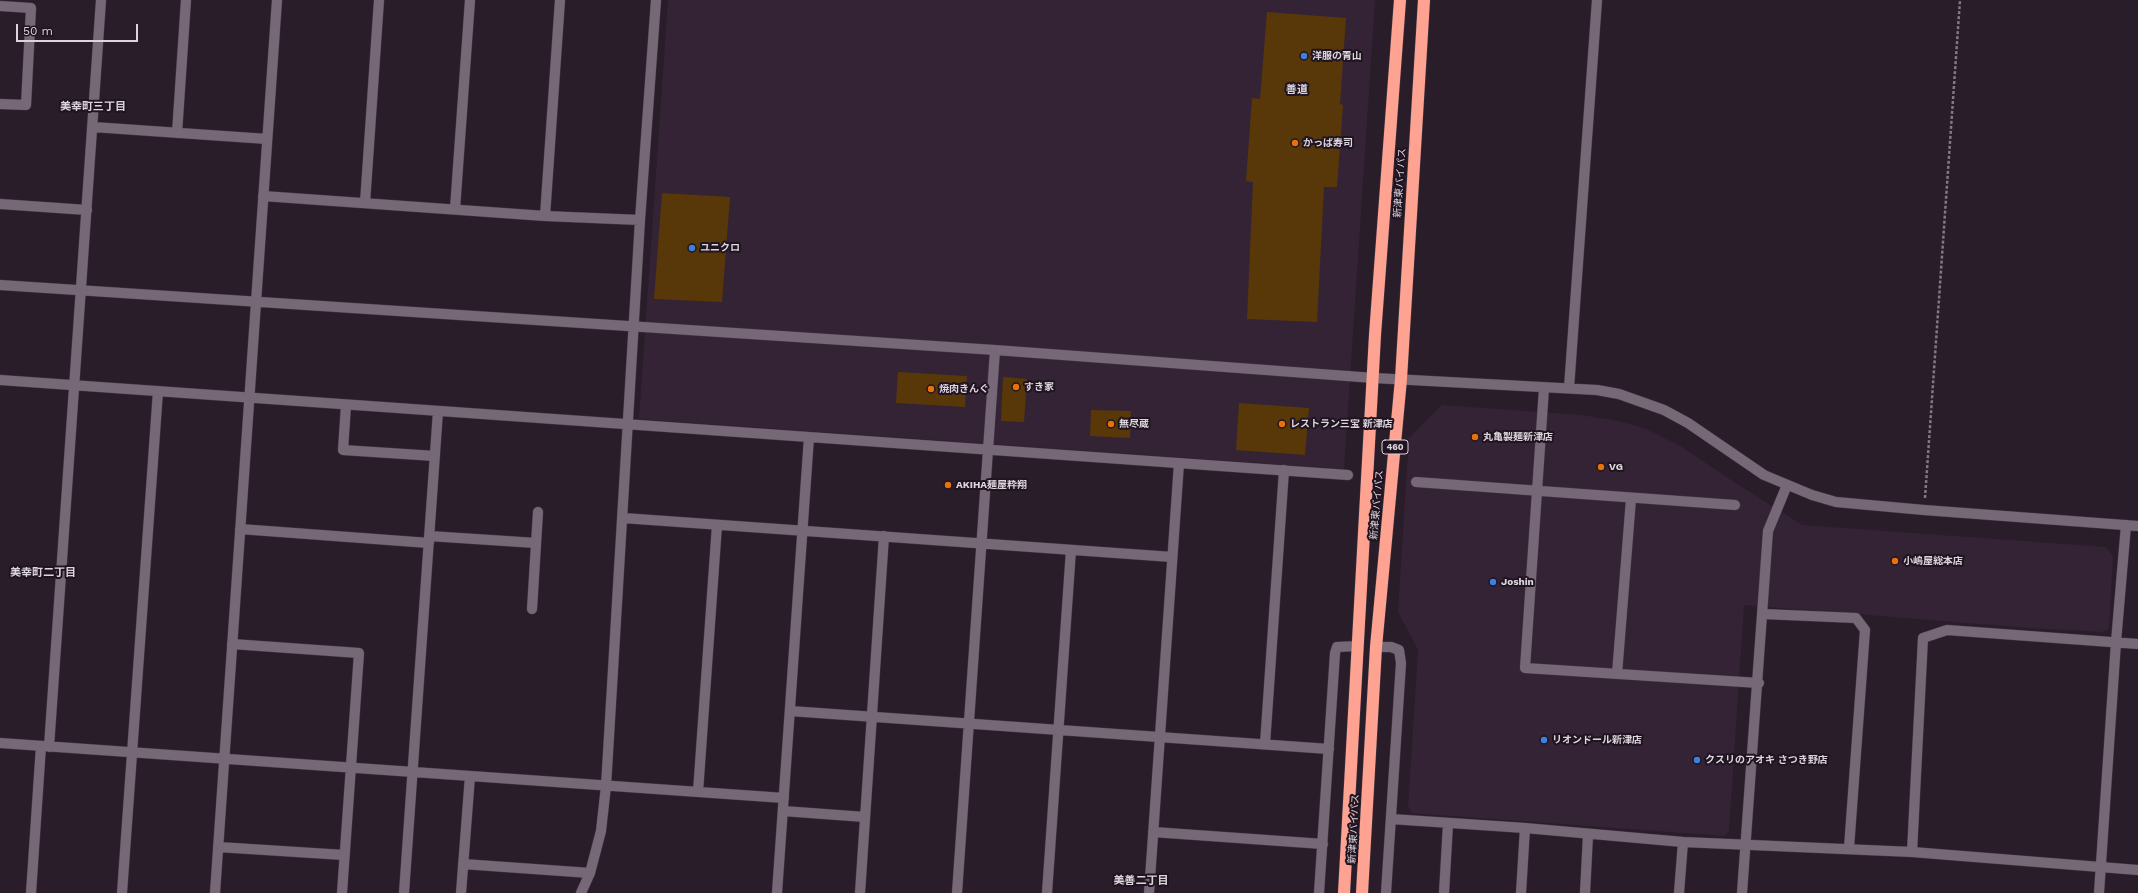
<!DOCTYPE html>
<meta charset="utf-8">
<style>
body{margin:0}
#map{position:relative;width:2138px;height:893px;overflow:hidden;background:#291d29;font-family:"Work Sans",sans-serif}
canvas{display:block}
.scale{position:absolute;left:16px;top:24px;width:122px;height:18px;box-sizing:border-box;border:2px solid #ddd5dd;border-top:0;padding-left:5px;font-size:12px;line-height:14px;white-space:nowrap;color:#ddd5dd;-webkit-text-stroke:3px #1f1420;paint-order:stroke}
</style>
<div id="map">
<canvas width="2138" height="893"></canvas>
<div class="scale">50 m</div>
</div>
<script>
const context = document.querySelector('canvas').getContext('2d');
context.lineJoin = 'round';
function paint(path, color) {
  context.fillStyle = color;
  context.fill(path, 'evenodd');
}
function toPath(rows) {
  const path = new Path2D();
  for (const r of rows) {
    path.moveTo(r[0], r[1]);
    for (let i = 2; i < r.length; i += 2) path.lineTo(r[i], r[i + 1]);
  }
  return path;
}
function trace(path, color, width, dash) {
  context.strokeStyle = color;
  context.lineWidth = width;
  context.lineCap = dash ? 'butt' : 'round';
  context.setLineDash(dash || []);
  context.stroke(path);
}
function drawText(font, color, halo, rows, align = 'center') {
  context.font = font + ' "Work Sans","Noto Sans JP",sans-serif';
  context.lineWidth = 4;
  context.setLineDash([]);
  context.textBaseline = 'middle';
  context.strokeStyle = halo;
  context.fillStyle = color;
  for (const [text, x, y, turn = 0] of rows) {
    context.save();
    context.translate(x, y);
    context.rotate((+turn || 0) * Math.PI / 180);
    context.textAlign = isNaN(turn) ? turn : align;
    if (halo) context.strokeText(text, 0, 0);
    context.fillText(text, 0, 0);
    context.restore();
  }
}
paint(toPath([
 [668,0,1375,0,1344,469,639,419],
 [1442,405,1581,415,1619,421,1646,429,1682,447,1737,484,1802,525,2106,547,2113,556,2109,628,2103,632,2028,628,1744,605,1729,831,1725,836,1412,813,1408,807,1418,650,1398,612,1409,438]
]), '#342335');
paint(toPath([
 [1267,12,1346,18,1340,104,1343,105,1337,187,1324,187,1317,322,1247,319,1253,182,1246,181,1252,98,1260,99],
 [662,193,730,197,722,302,654,299],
 [898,372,967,376,965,407,896,403],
 [1003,377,1027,379,1024,422,1001,421],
 [1239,403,1309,408,1305,455,1236,450],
 [1091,410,1131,411,1130,438,1090,436]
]), '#583808');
const minor = toPath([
 [0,6,31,8,26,105,0,104],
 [93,127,267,139],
 [177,133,186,0],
 [263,196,545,216,640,220],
 [365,203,379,0],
 [0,204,87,210],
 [455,209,470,0],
 [545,216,560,0],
 [0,285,995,350,1374,378,1597,390,1619,394,1664,410,1688,423,1764,475,1812,495,1836,502,1924,510,2138,526],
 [0,380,1348,475],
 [1544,388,1525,668,1759,683],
 [1569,388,1597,0],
 [346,405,343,450,435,456],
 [1416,482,1735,505],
 [623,518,1172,557],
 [240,529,429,543],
 [429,536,536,543],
 [532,609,538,512],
 [1763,614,1856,618,1865,630,1849,848],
 [232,644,359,653,342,893],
 [1376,647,1391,647,1399,650,1401,663,1386,893],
 [1617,674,1631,499],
 [790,711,1329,749],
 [0,743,784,798],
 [1265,744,1284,470],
 [49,747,101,0],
 [698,792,717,525],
 [783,811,865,817],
 [1391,819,1525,828,1683,842,1912,852,2138,870],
 [1153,832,1323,844],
 [218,847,344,855],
 [1912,852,1923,638,1947,630,2138,644],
 [463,864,590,873],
 [31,893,41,746],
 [122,893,158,391],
 [215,893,277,0],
 [404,893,438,411],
 [461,893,470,776],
 [581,893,590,873,601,831,606,786,640,220,656,0],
 [777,893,809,437],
 [860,893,884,536],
 [957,893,995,350],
 [1047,893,1071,550],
 [1149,893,1179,463],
 [1319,893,1335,653,1337,647,1358,646],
 [1444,893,1448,824],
 [1521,893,1525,828],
 [1585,893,1588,835],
 [1679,893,1683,842],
 [1742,893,1768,531,1787,485],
 [2099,893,2116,642,2126,525]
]);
const highway = toPath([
 [1344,893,1375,335,1400,0],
 [1362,893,1376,647,1401,379,1424,0]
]);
trace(minor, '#423843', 11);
trace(highway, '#423843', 13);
trace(toPath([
 [1925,498,1960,0]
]), '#837983', 2.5, [3, 2]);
trace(minor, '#776877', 10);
trace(highway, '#fea292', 12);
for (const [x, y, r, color] of [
 [1304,56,4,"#3f7fe0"],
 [1295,143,4,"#e8710a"],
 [692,248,4,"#3f7fe0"],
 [1016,387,4,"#e8710a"],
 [931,389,4,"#e8710a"],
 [1111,424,4,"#e8710a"],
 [1282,424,4,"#e8710a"],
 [1475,437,4,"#e8710a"],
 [1601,467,4,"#e8710a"],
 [948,485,4,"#e8710a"],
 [1895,561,4,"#e8710a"],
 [1493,582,4,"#3f7fe0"],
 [1544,740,4,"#3f7fe0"],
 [1697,760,4,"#3f7fe0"]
]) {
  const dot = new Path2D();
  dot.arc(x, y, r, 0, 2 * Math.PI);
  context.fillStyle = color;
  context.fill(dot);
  trace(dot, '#1f1420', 1.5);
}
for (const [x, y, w] of [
 [1395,447,26]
]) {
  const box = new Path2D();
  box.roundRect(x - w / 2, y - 7, w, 14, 3);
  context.fillStyle = '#1f1420';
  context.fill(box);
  trace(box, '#ddd5dd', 1);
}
drawText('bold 9px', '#ddd5dd', null, [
 ["460",1395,447]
]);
drawText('bold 10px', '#ddd5dd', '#1f1420', [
 ["洋服の青山",1312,56],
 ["かっぱ寿司",1303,143],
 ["ユニクロ",700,248],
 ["すき家",1024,387],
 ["焼肉きんぐ",939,389],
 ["無尽蔵",1119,424],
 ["レストラン三宝 新津店",1290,424],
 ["丸亀製麺新津店",1483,437],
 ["VG",1609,467],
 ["AKIHA麺屋粋翔",956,485],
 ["小嶋屋総本店",1903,561],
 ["Joshin",1501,582],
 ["リオンドール新津店",1552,740],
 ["クスリのアオキ さつき野店",1705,760]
], 'left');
drawText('10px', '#ddd5dd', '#1f1420', [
 ["新津東バイパス",1400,183,-86],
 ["新津東バイパス",1377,505,-85],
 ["新津東バイパス",1354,829,-87]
]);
drawText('bold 11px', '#ddd5dd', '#1f1420', [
 ["善道",1297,90],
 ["美幸町三丁目",93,107],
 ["美幸町二丁目",43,573],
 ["美善二丁目",1141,881]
]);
</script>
